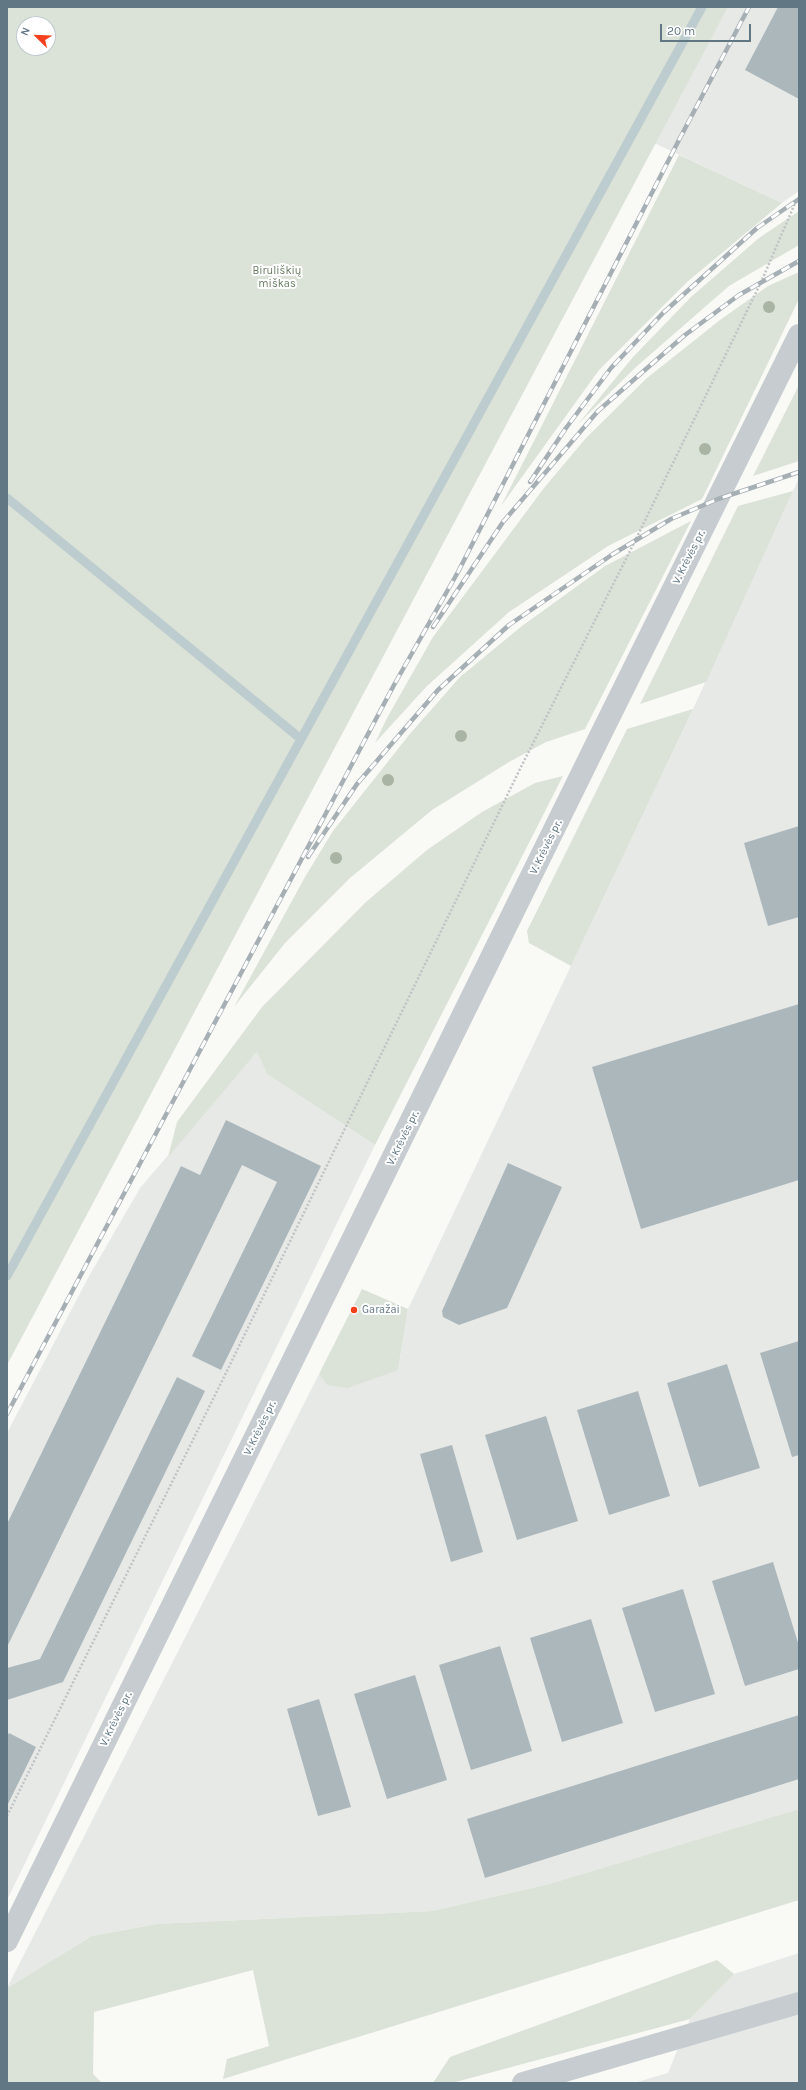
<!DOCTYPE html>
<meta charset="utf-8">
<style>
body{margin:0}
#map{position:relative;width:806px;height:2090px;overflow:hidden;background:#f9f9f6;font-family:Karla,sans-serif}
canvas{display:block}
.frame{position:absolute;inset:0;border:8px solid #617784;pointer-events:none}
.north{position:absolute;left:16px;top:16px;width:40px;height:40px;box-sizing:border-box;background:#fff;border:1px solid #c0c9ce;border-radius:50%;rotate:293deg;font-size:11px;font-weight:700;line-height:16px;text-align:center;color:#617784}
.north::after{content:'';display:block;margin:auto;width:14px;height:18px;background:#f4401c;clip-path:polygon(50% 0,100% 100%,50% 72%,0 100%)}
.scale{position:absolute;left:660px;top:24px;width:91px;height:18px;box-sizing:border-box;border:2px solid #617784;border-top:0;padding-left:5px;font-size:12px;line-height:14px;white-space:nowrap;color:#617784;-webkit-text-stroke:3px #fff;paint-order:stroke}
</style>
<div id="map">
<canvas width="806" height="2090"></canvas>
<div class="frame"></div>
<div class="north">N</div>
<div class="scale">20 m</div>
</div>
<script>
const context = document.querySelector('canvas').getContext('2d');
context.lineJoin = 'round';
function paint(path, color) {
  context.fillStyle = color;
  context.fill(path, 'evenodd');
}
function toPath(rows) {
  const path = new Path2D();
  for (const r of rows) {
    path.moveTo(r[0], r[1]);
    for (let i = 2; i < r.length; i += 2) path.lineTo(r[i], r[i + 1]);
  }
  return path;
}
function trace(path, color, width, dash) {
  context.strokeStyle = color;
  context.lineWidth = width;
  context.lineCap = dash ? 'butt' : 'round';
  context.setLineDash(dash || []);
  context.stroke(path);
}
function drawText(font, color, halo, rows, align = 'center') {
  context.font = font + ' Karla,sans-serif';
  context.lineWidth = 4;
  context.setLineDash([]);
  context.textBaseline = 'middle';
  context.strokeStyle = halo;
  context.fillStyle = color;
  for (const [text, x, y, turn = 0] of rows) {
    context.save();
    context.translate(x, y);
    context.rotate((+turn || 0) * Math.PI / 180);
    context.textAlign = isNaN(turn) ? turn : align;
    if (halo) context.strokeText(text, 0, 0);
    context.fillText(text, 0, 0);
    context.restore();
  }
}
paint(toPath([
 [728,7,799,7,799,191,782,203,654,143],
 [799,478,799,1809,549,1884,432,1911,157,1924,92,1936,7,1988,319,1374,327,1385,398,1370,408,1309,693,709],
 [257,1052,267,1074,375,1145,7,1900,7,1433,88,1278,140,1188],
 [799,1953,799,2083,634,2083,668,2073,690,2019,734,1974]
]), '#e7e9e7');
paint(toPath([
 [7,7,728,7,7,1365],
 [24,24,48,24,48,48,24,48],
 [679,155,782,203,687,282,599,370,501,506],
 [799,211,799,245,729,286,636,367,578,424,633,357,691,297,759,238],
 [799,272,799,299,702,499,608,546,509,612,426,687,375,743,387,718,433,637,544,488,586,438,647,378,720,320,768,286],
 [799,385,799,461,753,476],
 [793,491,706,682,640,704,738,506],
 [691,521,585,729,546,742,509,762,432,810,350,878,285,943,234,1007,305,877,333,831,409,735,460,677,522,626,605,566],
 [693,709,571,966,529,943,527,931,627,729],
 [563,776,375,1145,267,1074,257,1052,168,1157,177,1122,262,1007,366,902,427,850,482,812,535,783],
 [362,1289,408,1309,398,1370,348,1388,327,1385,319,1374],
 [799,1809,799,1900,223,2079,227,2059,269,2046,253,1970,94,2012,93,2074,102,2083,7,2083,7,1988,92,1936,157,1924,432,1911,549,1884],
 [717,1960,734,1974,690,2019,452,2083,433,2083,450,2057]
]), '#dbe2d7');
trace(toPath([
 [7,498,301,739],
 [7,1276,702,7]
]), '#bdcccf', 9);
paint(toPath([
 [778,7,799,7,799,99,745,70],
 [799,826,799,917,768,926,744,843],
 [799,1004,799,1180,641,1229,592,1067],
 [226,1120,321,1166,221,1370,192,1356,277,1182,242,1165,7,1647,7,1524,181,1166,200,1175],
 [508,1163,562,1187,507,1308,459,1325,443,1317,442,1311],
 [799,1341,799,1455,792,1457,760,1353],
 [727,1364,760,1468,699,1487,667,1383],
 [177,1377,205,1391,63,1682,7,1700,7,1668,40,1659],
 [638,1391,670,1496,609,1515,577,1410],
 [546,1416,578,1521,517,1540,485,1435],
 [452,1445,483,1552,451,1562,420,1454],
 [773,1562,799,1646,799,1669,745,1686,712,1581],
 [683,1589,715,1694,655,1712,622,1608],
 [591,1619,623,1723,562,1742,530,1638],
 [500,1646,532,1751,471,1770,439,1665],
 [415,1675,447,1780,387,1799,354,1694],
 [319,1699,351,1807,318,1816,287,1709],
 [799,1715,799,1779,485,1878,467,1819],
 [9,1733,36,1747,7,1806,7,1736]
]), '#acb7bc');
trace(toPath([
 [7,1816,223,1379,520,769,635,541,762,280,796,201,799,198]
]), '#c0c3c5', 2.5, [2, 2]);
trace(toPath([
 [7,1941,600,736,799,335],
 [523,2083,799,2003]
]), '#c6cccf', 22);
const rail = toPath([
 [530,482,566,428,611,368,663,313,757,228,799,199],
 [433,627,503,522,598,411,685,335,739,295,799,261],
 [308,857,357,784,438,690,509,625,613,554,671,519,718,499,799,472],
 [7,1414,394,685,458,572,680,138,749,7]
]);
trace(rail, '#a6afb4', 4.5);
trace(rail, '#fff', 3, [9]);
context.fillStyle = '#a9b4a4';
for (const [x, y] of [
 [769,307],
 [705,449],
 [461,736],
 [388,780],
 [336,858]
]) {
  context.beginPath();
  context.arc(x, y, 6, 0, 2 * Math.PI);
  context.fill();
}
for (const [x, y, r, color] of [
 [354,1310,4,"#f4401c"]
]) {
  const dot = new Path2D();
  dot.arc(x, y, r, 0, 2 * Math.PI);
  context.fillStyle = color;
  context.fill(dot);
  trace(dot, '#fff', 1.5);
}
drawText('11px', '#677b61', '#fff', [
 ["Biruliškių",277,271],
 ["miškas",277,284]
]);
drawText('11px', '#617784', '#fff', [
 ["V. Krėvės pr.",689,557,-63],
 ["V. Krėvės pr.",546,847,-64],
 ["V. Krėvės pr.",403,1138,-64],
 ["V. Krėvės pr.",260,1428,-64],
 ["V. Krėvės pr.",116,1719,-64]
]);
drawText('11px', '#617784', '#fff', [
 ["Garažai",362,1310]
], 'left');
</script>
